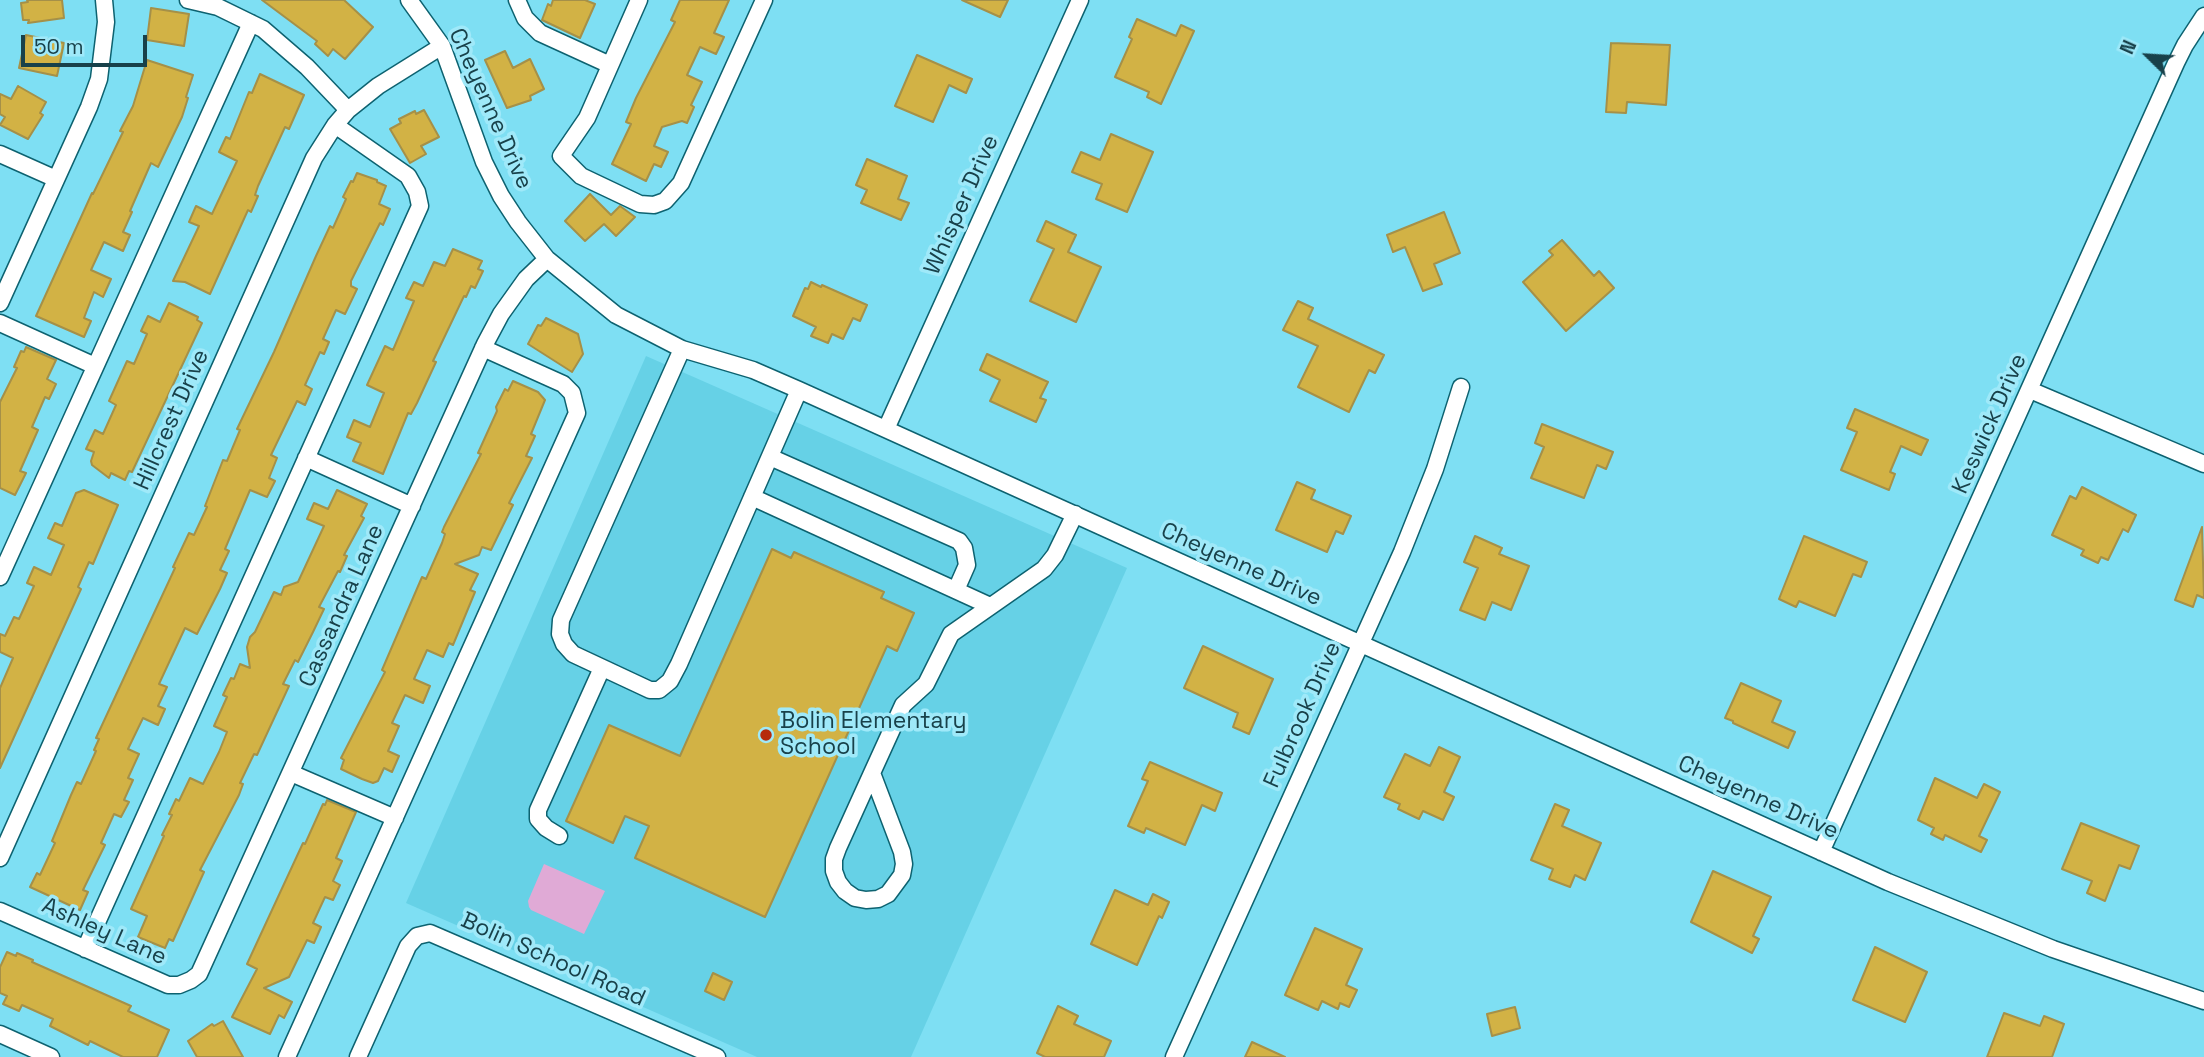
<!DOCTYPE html>
<style>
body{margin:0}
#map{position:relative;width:2204px;height:1057px;overflow:hidden;background:#7edff3;font-family:"Space Grotesk",sans-serif}
canvas{display:block}
.north{position:absolute;left:2113px;top:21px;width:70px;height:70px;-webkit-text-stroke:5px #9fe9f9;paint-order:stroke;rotate:294deg;font-size:19px;font-weight:700;line-height:28px;text-align:center;color:#18414a}
.north::after{content:'';display:block;margin:auto;width:24px;height:32px;background:#18414a;clip-path:polygon(50% 0,100% 100%,50% 72%,0 100%)}
.scale{position:absolute;left:21px;top:35px;width:126px;height:32px;box-sizing:border-box;border:4px solid #18414a;border-top:0;padding-left:9px;font-size:21px;line-height:24px;white-space:nowrap;color:#18414a;-webkit-text-stroke:5px #9fe9f9;paint-order:stroke}
</style>
<div id="map">
<canvas width="2204" height="1057"></canvas>
<div class="north">N</div>
<div class="scale">50 m</div>
</div>
<script>
const context = document.querySelector('canvas').getContext('2d');
context.lineJoin = 'round';
function paint(path, color) {
  context.fillStyle = color;
  context.fill(path, 'evenodd');
}
function toPath(rows) {
  const path = new Path2D();
  for (const r of rows) {
    path.moveTo(r[0], r[1]);
    for (let i = 2; i < r.length; i += 2) path.lineTo(r[i], r[i + 1]);
  }
  return path;
}
function trace(path, color, width, dash) {
  context.strokeStyle = color;
  context.lineWidth = width;
  context.lineCap = dash ? 'butt' : 'round';
  context.setLineDash(dash || []);
  context.stroke(path);
}
function drawText(font, color, halo, rows, align = 'center') {
  context.font = font + ' "Space Grotesk",sans-serif';
  context.lineWidth = 7;
  context.setLineDash([]);
  context.textBaseline = 'middle';
  context.strokeStyle = halo;
  context.fillStyle = color;
  for (const [text, x, y, turn = 0] of rows) {
    context.save();
    context.translate(x, y);
    context.rotate((+turn || 0) * Math.PI / 180);
    context.textAlign = isNaN(turn) ? turn : align;
    if (halo) context.strokeText(text, 0, 0);
    context.fillText(text, 0, 0);
    context.restore();
  }
}
paint(toPath([
 [646,356,1127,568,911,1057,757,1057,406,903]
]), '#66d1e6');
paint(toPath([
 [544,864,605,891,584,934,531,910,529,907,528,901]
]), '#e0aad6');
const building = toPath([
 [27,0,62,0,64,18,28,23,29,20,23,20,21,3,28,2,27,0],
 [262,0,344,0,373,27,345,59,333,49,328,56,315,44,317,41,262,0],
 [553,0,585,0,595,4,580,38,542,20,548,4,551,6,553,0],
 [680,0,729,0,714,33,724,37,716,54,700,47,687,75,702,82,691,105,694,107,687,123,682,121,662,127,654,146,668,152,661,167,654,164,646,181,612,164,631,124,626,122,636,98,675,22,671,20,680,0],
 [962,0,1008,0,1000,17,962,0],
 [151,8,189,14,184,46,147,40,151,8],
 [1137,19,1176,36,1181,25,1194,31,1161,104,1147,97,1149,92,1115,77,1132,39,1129,37,1137,19],
 [26,35,64,43,57,76,19,68,26,35],
 [1611,43,1670,45,1666,105,1627,102,1626,113,1606,112,1611,43],
 [505,51,513,68,530,59,544,89,530,96,531,100,507,108,485,60,505,51],
 [917,55,972,79,966,93,949,85,933,122,895,106,917,55],
 [147,60,193,75,186,97,188,98,182,117,158,167,151,163,130,211,132,212,123,232,130,235,123,251,104,242,91,270,111,279,103,297,94,292,84,318,91,321,84,337,36,316,92,193,93,194,123,132,120,131,133,106,147,60],
 [260,74,304,95,289,129,285,127,258,186,255,195,258,196,251,212,248,210,210,294,185,282,173,281,199,226,189,222,196,206,212,214,237,161,219,152,226,137,230,139,249,92,252,93,260,74],
 [18,86,46,102,40,113,43,115,28,139,0,125,5,117,0,114,0,94,11,99,18,86],
 [424,110,439,137,421,146,426,154,410,163,390,129,401,123,399,119,415,111,416,114,424,110],
 [1111,134,1153,152,1127,212,1096,199,1102,184,1072,172,1081,152,1100,160,1111,134],
 [867,159,907,176,898,199,909,203,901,220,861,203,867,190,856,185,867,159],
 [357,173,377,180,377,182,386,186,379,204,390,209,383,225,380,223,351,281,351,286,357,289,345,314,336,310,323,339,329,342,324,354,320,352,305,385,312,389,305,405,297,401,271,455,277,458,269,478,275,481,267,497,250,490,225,549,229,551,220,570,227,573,220,589,197,634,185,628,159,684,167,687,158,706,165,709,158,725,143,718,128,749,139,754,128,778,133,780,124,800,129,802,121,817,114,814,101,843,105,845,83,890,88,892,80,910,30,887,37,873,40,875,55,843,52,841,71,795,77,782,81,784,96,751,94,750,99,739,96,738,175,568,173,567,189,533,194,535,207,507,205,506,223,460,227,461,240,430,237,429,274,352,316,256,330,226,333,228,346,199,343,197,351,181,353,182,357,173],
 [590,194,611,215,620,206,635,217,616,236,604,224,585,241,565,221,590,194],
 [1444,212,1460,253,1434,264,1442,284,1423,291,1405,247,1393,252,1387,235,1444,212],
 [1046,221,1076,235,1068,252,1101,267,1076,322,1030,301,1054,249,1037,241,1046,221],
 [1562,240,1594,276,1599,271,1614,288,1566,331,1523,282,1553,255,1549,251,1562,240],
 [453,249,482,261,478,269,483,271,475,288,471,286,466,297,464,296,433,361,436,362,417,403,411,414,408,413,383,474,353,461,361,443,347,437,354,420,370,427,384,393,367,385,385,346,393,350,414,301,406,298,414,282,423,286,434,262,445,266,453,249],
 [811,282,821,287,822,285,867,305,860,321,853,318,843,339,832,334,828,343,811,336,816,327,793,316,805,288,808,289,811,282],
 [1298,301,1313,308,1308,319,1384,355,1375,373,1369,370,1349,412,1298,387,1318,346,1283,330,1298,301],
 [169,303,198,317,197,320,202,323,132,472,129,471,125,480,111,473,109,478,92,465,91,461,94,452,86,449,95,430,103,434,116,405,109,401,127,361,134,364,147,334,141,331,148,316,160,322,169,303],
 [546,318,578,334,583,354,572,372,528,344,538,325,541,326,546,318],
 [26,347,56,360,47,379,56,384,49,399,45,397,32,427,38,430,20,471,26,473,15,495,0,488,0,402,17,368,14,367,21,351,24,352,26,347],
 [987,354,1048,382,1040,398,1046,400,1036,422,990,401,1000,380,980,370,987,354],
 [513,381,538,392,545,400,531,434,535,436,526,456,532,458,509,503,513,505,491,550,482,547,479,555,455,564,478,574,470,590,475,592,453,645,449,643,443,657,427,650,414,679,430,686,423,703,405,695,392,723,399,726,388,751,399,756,392,772,384,768,378,781,373,783,362,779,341,769,344,760,341,758,385,672,382,670,422,577,426,579,442,543,445,534,442,532,444,527,481,454,478,453,497,411,496,407,505,389,508,391,513,381],
 [1855,409,1928,440,1921,455,1901,446,1890,472,1895,474,1889,490,1841,470,1857,432,1847,428,1855,409],
 [1542,424,1613,452,1606,469,1597,465,1584,498,1531,478,1544,447,1535,443,1542,424],
 [1297,482,1315,490,1311,499,1351,516,1343,534,1336,531,1327,552,1276,530,1297,482],
 [2082,487,2136,515,2128,532,2123,529,2108,560,2101,557,2098,563,2081,555,2084,550,2052,535,2070,496,2076,499,2082,487],
 [84,490,118,505,93,564,89,562,78,587,81,589,0,768,0,688,13,658,0,652,0,634,5,636,14,617,19,619,34,586,27,583,34,567,51,575,64,545,48,538,55,523,62,526,76,493,84,490],
 [337,490,367,504,361,516,364,518,344,555,347,556,340,572,338,571,319,607,324,609,313,632,298,662,295,660,283,684,289,686,283,699,257,755,254,754,240,783,243,784,239,795,200,870,204,872,173,941,169,939,165,948,138,937,147,916,131,909,164,836,162,835,172,815,169,814,176,799,179,801,190,778,203,784,219,752,227,732,214,726,227,697,223,695,231,678,234,679,240,664,250,668,247,647,250,637,255,632,274,592,281,595,284,587,298,582,324,526,307,519,314,503,328,509,337,490],
 [2202,527,2204,598,2197,595,2193,607,2175,600,2202,527],
 [1475,536,1502,548,1499,554,1529,566,1511,610,1492,602,1485,620,1460,610,1478,568,1464,562,1475,536],
 [1804,536,1867,562,1861,577,1853,574,1835,616,1799,601,1796,607,1779,599,1804,536],
 [772,549,791,558,794,552,884,592,881,598,914,613,897,651,887,646,765,917,635,858,649,826,625,816,613,843,566,821,609,725,680,756,772,549],
 [1203,646,1273,679,1249,734,1233,727,1238,713,1184,688,1203,646],
 [1741,683,1781,701,1772,722,1795,732,1788,748,1733,723,1733,721,1725,718,1741,683],
 [1439,747,1460,757,1444,792,1454,797,1443,820,1423,811,1419,819,1398,809,1400,804,1384,797,1405,754,1430,766,1439,747],
 [1150,762,1222,793,1215,811,1202,805,1185,845,1146,828,1144,833,1128,826,1148,781,1142,779,1150,762],
 [1935,778,1977,798,1984,784,2000,792,1979,836,1987,840,1981,852,1945,835,1943,840,1931,834,1934,828,1918,820,1935,778],
 [327,800,356,812,336,858,342,861,333,881,340,885,333,900,325,897,313,923,321,927,314,943,307,940,289,977,264,988,292,1002,284,1018,279,1015,270,1034,232,1017,257,969,247,964,303,843,305,844,323,804,325,805,327,800],
 [1555,804,1569,810,1562,826,1601,843,1585,880,1575,875,1570,887,1549,879,1553,869,1531,860,1555,804],
 [2081,823,2139,846,2130,869,2119,865,2105,901,2087,893,2092,881,2062,869,2081,823],
 [1713,871,1771,897,1753,936,1759,939,1752,953,1691,922,1713,871],
 [1115,890,1148,905,1153,894,1169,902,1162,918,1159,916,1137,965,1091,944,1115,890],
 [1315,928,1362,949,1346,985,1357,990,1349,1007,1340,1003,1338,1009,1322,1001,1318,1010,1285,995,1315,928],
 [1875,947,1927,972,1905,1022,1853,1000,1875,947],
 [7,952,16,956,17,953,33,960,32,962,131,1006,128,1011,169,1030,157,1057,123,1057,90,1041,88,1045,50,1026,53,1019,22,1005,19,1011,3,1004,7,996,0,993,0,967,7,952],
 [713,973,732,982,724,1000,705,991,713,973],
 [1058,1006,1078,1016,1074,1024,1111,1041,1104,1057,1045,1057,1037,1053,1058,1006],
 [1515,1007,1520,1028,1492,1036,1487,1014,1515,1007],
 [2004,1013,2040,1026,2044,1016,2064,1024,2052,1057,1987,1057,2004,1013],
 [223,1021,243,1057,197,1057,188,1041,212,1024,214,1026,223,1021],
 [1252,1042,1285,1057,1245,1057,1252,1042]
]);
paint(building, '#d2b245');
trace(building, '#a59048', 2);
const minor = toPath([
 [188,0,218,7,263,29,307,67,348,110],
 [409,0,442,46,484,162,501,196,518,222,547,259,616,315,682,349,753,370,799,390,1888,882,2053,949,2204,1001],
 [517,0,525,18,540,33,610,65],
 [639,0,587,118,561,156,581,176,640,204,654,205,665,201,681,183,764,0],
 [0,154,56,179],
 [0,303,89,107,99,79,106,22,104,0],
 [0,323,95,366],
 [682,349,561,620,560,634,564,644,573,654,650,690,659,690,670,681,679,664,799,390],
 [2030,390,2204,464],
 [886,429,1080,0],
 [770,457,959,541,964,548,967,565,956,590],
 [306,458,412,506],
 [752,497,990,606],
 [0,577,251,23],
 [291,773,395,818],
 [872,773,902,852,904,864,902,875,888,894,878,899,866,900,855,898,845,891,838,882,834,871,834,859,838,848,872,773,903,705,926,684,951,634,1044,569,1055,555,1075,514],
 [559,836,546,828,538,819,538,810,602,668],
 [1821,852,2176,63,2185,45,2204,16],
 [0,858,314,158,335,125,348,110,378,86,442,46],
 [0,911,168,985,179,985,191,980,199,974,485,344,501,314,526,279,547,259],
 [85,949,420,206,417,192,408,176,335,125],
 [0,1034,51,1057],
 [287,1057,577,413,572,393,563,384,483,348],
 [358,1057,408,946,417,936,430,933,717,1057],
 [1174,1057,1402,552,1435,469,1461,387]
]);
trace(minor, '#0d6270', 19);
trace(minor, '#fff', 16);
for (const [x, y, r, color] of [
 [766,735,7,"#b62a0d"]
]) {
  const dot = new Path2D();
  dot.arc(x, y, r, 0, 2 * Math.PI);
  context.fillStyle = color;
  context.fill(dot);
  trace(dot, '#9fe9f9', 2.5);
}
drawText('23px', '#18414a', '#9fe9f9', [
 ["Cheyenne Drive",490,109,66],
 ["Whisper Drive",962,205,-66],
 ["Hillcrest Drive",172,420,-66],
 ["Keswick Drive",1990,424,-66],
 ["Cheyenne Drive",1241,565,24],
 ["Cassandra Lane",342,606,-66],
 ["Fulbrook Drive",1303,715,-66],
 ["Cheyenne Drive",1758,798,24],
 ["Ashley Lane",104,932,24],
 ["Bolin School Road",553,960,24]
]);
drawText('23px', '#18414a', '#9fe9f9', [
 ["Bolin Elementary",780,722],
 ["School",780,748]
], 'left');
</script>
